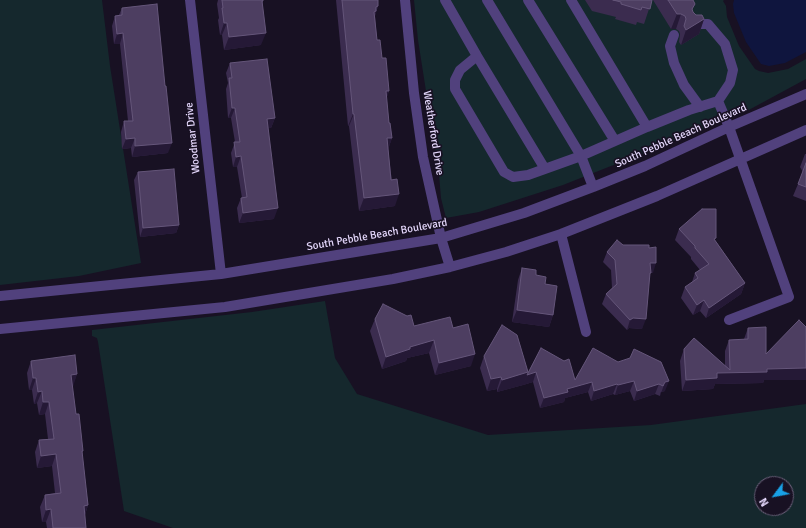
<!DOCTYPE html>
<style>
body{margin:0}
#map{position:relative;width:806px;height:528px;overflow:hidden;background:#181123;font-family:Signika,sans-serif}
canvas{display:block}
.north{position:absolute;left:754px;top:476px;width:40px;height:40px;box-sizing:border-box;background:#181123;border:1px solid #6a6079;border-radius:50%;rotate:238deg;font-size:11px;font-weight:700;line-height:16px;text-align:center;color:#e4d7fb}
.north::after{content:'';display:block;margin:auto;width:14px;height:18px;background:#18a1e6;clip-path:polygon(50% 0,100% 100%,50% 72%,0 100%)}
</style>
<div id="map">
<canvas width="806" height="528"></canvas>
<div class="north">N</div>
</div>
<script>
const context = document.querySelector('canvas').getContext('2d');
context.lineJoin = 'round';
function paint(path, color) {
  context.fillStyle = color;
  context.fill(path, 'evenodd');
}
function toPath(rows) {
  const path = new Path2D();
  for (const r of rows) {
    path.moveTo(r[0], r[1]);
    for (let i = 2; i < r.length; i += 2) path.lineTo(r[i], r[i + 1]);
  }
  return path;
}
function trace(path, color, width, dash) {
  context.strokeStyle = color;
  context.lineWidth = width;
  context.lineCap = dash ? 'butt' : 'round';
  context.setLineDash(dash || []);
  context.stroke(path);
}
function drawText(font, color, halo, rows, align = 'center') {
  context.font = font + ' Signika,sans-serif';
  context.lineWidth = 3.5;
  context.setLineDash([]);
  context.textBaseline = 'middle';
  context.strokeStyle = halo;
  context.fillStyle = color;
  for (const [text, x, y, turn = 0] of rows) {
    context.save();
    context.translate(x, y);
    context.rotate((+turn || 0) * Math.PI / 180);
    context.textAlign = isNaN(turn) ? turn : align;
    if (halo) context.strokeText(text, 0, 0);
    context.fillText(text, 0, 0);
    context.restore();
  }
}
paint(toPath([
 [0,0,102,0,110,66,141,263,79,276,0,285],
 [414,0,724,0,723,1,726,6,727,17,739,46,755,69,759,71,768,73,788,69,806,59,806,79,745,112,712,126,563,185,479,212,446,218,441,198,439,174,418,40],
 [325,301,335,358,357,394,488,435,651,425,806,404,806,528,173,528,124,511,98,342,97,338,92,336,92,330,252,312],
 [762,484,786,484,786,508,762,508]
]), '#15282d');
paint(toPath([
 [734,0,806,0,806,52,785,63,769,66,761,64,746,42,734,13,733,4]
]), '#0f153e');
trace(toPath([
 [190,0,221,274],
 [405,0,414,93,423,157,441,238,450,267],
 [445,0,477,56,545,169],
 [487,0,581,156,593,187],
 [528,0,615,141],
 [571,0,647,127],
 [693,24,708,24,725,44,733,70,730,83,718,101],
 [674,35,670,46,674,63,684,85,700,107],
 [477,56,460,70,455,80,455,89,504,172,513,177,528,175,581,156,647,127,689,110,718,101,729,127,789,297,729,320],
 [561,234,586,332],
 [0,296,221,274,441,238,524,213,593,187,645,166,729,127,806,94],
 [0,329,225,307,393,279,450,267,506,252,561,234,657,196,806,130]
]), '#51417d', 10);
paint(toPath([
 [218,0,263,0,262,4,261,45,224,50,222,35,220,35,218,20,219,18,217,4],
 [336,0,378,0,378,6,375,16,377,40,382,58,389,91,386,99,389,123,392,138,388,149,395,206,359,211,349,126,348,126],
 [585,0,652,0,644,24,637,22,636,25,615,19,616,17,592,11],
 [653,0,693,0,695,4,692,10,693,12,696,15,704,19,699,34,681,45,679,42,680,34,679,31,676,29,671,29],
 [122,8,168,153,132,157,131,148,122,149,121,132,124,121,128,121,120,44,114,44,112,26,115,16,119,15],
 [230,63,275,118,271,128,268,128,274,219,239,223,237,208,241,198,242,198,237,167,233,167,231,153,235,142,231,118,228,118,226,89,228,83,226,73],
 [805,154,806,154,806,201,793,196,803,172,800,167],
 [138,172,179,225,176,233,140,237,134,180],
 [679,229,715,240,745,283,741,294,706,318,700,311,693,315,681,298,685,287,692,282,695,273,700,270,691,259,691,257,675,240],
 [607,252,653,273,650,273,650,276,642,329,629,328,627,330,602,304,606,294,612,288,611,270,603,262],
 [522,268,545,284,553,315,549,327,512,322,518,280],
 [375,319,414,326,453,328,471,366,435,375,429,353,407,358,406,361,382,369,370,331],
 [748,328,764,380,763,383,715,384,713,389,682,391,680,361,684,349,725,366,725,351,729,340,744,339],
 [541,348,575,380,618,362,661,362,665,391,661,392,660,396,655,394,634,401,630,391,615,395,613,394,591,401,588,392,565,398,564,402,540,408,533,382,523,385,527,375],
 [484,356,528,372,523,385,497,392,497,389,487,391,480,368],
 [31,361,77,374,72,387,76,414,83,451,82,452,88,505,85,515,86,528,47,528,46,522,42,522,40,507,45,495,55,493,52,466,37,468,35,452,39,440,48,439,45,414,39,415,37,403,34,404,32,390,29,390,27,373]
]), '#3b2c4f');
paint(toPath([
 [378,6,372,24,370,24,376,7],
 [677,14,681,14,676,29,671,29],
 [704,19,699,34,681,45,686,30],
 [224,23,227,23,222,35,220,35],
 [123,33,120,44,114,44,117,34],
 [266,33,261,45,224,50,229,37],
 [386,91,389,91,385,103],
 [232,108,235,108,231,118,228,118],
 [353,114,354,114,349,126,348,126],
 [275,118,271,128,263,129,267,119],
 [135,138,131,148,122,149,126,139],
 [387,138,392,138,388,150],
 [172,143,168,153,132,157,135,146],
 [241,156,237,167,233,167,236,157],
 [399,194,395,206,359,211,364,198],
 [278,208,274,219,239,223,243,213],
 [179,225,176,233,140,237,143,228],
 [650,263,656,263,653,273,650,273,647,283],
 [745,283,741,294,706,318,709,308],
 [704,300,700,311,693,315,697,305],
 [517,310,553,315,549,327,512,322],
 [633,318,646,319,642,329,629,328,627,330,630,320],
 [434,340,429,353,407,358,406,361,382,369,386,357,410,347],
 [475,354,471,366,435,375,439,363],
 [806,368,806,380,764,380,763,383,715,384,713,389,682,391,686,380,717,373,767,369],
 [528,372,523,385,497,392,502,380],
 [536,372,533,382,523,385,527,375],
 [77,374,73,387,66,388,71,375],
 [501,377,497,389,487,391,491,379],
 [33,378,36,378,32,390,29,390],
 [634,381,630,391,615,395,618,385],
 [669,381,665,391,661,392,660,396,665,382],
 [592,382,588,392,565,398,564,402,540,408,544,398,567,389],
 [617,384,613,394,591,401,594,391],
 [659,384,655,394,634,401,637,391],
 [42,391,37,403,34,404,38,392],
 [43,402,49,402,45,414,39,415],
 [56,454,52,466,37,468,41,456],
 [88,505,84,517,84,506],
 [51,509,46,522,42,522,46,510]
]), '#251936');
const building = toPath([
 [222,0,263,0,263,1,262,1,266,33,229,37,227,23,224,23,222,8,223,8,222,0],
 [342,0,378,0,378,6,376,7,376,11,374,12,377,40,380,40,382,58,386,58,389,91,386,91,389,123,390,123,392,138,387,138,391,180,397,179,399,194,364,198,354,114,353,114,342,0],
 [613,0,652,0,650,9,642,7,641,10,621,4,621,2,613,0],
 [668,0,693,0,695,4,692,9,693,12,696,15,702,15,704,19,686,30,684,26,686,19,685,16,681,14,677,14,668,0],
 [157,4,165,86,166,86,172,143,135,146,135,138,126,139,124,121,133,121,123,33,117,34,115,16,122,15,122,8,157,4],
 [267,59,275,118,267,119,278,208,243,213,241,198,247,197,241,156,236,157,234,142,240,142,235,108,232,108,229,78,232,78,230,63,267,59],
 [806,163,806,187,798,184,806,163],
 [174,169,179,225,143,228,138,172,174,169],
 [702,209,716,209,716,238,714,239,745,283,709,308,704,300,697,305,685,287,698,278,695,273,709,264,695,248,695,246,679,229,702,209],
 [617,240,623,245,649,245,649,248,656,247,656,263,650,263,651,273,650,273,646,319,633,318,630,320,606,294,617,284,615,260,607,252,617,240],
 [522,268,536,270,536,275,546,277,545,284,557,286,553,315,517,310,522,268],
 [383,304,407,316,411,315,414,326,450,317,453,328,468,324,475,354,439,363,434,340,410,347,410,349,386,357,375,319,383,304],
 [799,320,806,327,806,368,767,369,767,372,717,373,717,378,686,380,684,349,694,338,730,370,729,340,748,339,748,328,766,327,766,354,799,320],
 [502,325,517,335,528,372,502,380,501,377,491,379,484,356,502,325],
 [541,348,564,361,569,359,575,380,593,348,618,362,630,358,634,349,661,362,669,381,665,382,663,386,659,384,637,391,634,381,618,385,617,384,594,391,592,382,567,389,568,392,544,398,536,372,527,375,541,348],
 [75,355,77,374,71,375,76,414,79,414,83,451,82,451,88,505,84,506,86,528,53,528,51,509,46,510,45,495,61,493,56,454,41,456,39,440,54,439,49,402,43,402,42,391,38,392,36,378,33,378,31,361,75,355]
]);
paint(building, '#4d3e61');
trace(building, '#65567a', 1);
drawText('11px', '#e4d7fb', '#181123', [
 ["Weatherford Drive",433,133,81],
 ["South Pebble Beach Boulevard",681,136,-24],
 ["Woodmar Drive",193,138,-96],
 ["South Pebble Beach Boulevard",377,235,-10]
]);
</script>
